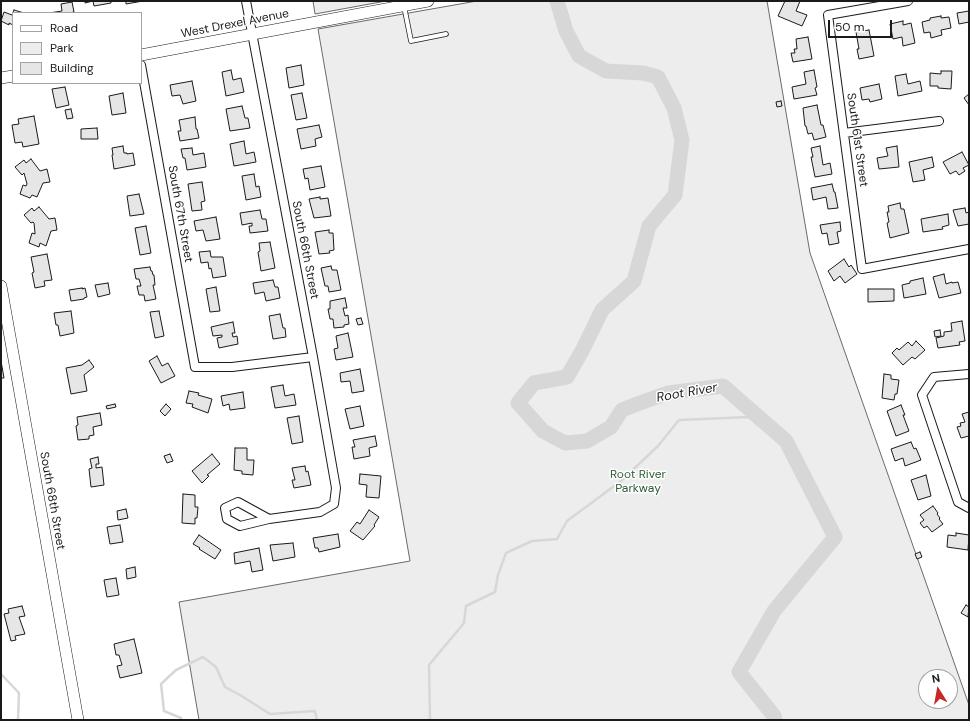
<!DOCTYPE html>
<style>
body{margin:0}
#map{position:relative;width:970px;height:721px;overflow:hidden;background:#fff;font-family:"DM Sans",sans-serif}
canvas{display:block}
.frame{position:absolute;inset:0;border:2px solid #1a1a1a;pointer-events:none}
.legend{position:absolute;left:12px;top:12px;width:130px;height:72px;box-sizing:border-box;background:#fff;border:1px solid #a3a3a3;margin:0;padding:5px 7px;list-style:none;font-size:12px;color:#1a1a1a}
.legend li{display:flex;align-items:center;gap:8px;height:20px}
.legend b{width:20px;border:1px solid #a3a3a3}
.north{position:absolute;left:918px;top:669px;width:40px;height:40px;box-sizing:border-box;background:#fff;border:1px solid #a3a3a3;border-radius:50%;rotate:349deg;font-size:11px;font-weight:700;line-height:16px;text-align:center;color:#1a1a1a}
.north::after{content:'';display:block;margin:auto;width:14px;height:18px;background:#c62828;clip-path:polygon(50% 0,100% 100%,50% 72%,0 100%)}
.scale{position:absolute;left:828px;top:20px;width:64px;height:18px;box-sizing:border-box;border:2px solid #1a1a1a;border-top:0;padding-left:5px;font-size:12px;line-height:14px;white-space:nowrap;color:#1a1a1a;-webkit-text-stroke:3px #fff;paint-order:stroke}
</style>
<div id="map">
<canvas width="970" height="721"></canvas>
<div class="frame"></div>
<ul class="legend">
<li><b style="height:5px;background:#fff"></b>Road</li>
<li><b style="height:11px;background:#ededed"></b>Park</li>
<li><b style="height:11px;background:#e6e6e6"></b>Building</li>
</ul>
<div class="north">N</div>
<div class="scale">50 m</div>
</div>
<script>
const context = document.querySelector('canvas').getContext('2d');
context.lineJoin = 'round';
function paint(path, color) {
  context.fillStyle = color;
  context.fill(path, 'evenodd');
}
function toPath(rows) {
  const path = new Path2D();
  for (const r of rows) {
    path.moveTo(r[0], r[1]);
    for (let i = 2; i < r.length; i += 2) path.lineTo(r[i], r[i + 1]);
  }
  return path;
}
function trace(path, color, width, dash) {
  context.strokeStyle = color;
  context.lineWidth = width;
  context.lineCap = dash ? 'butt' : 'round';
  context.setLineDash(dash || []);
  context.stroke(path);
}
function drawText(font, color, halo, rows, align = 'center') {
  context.font = font + ' "DM Sans",sans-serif';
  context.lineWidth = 3;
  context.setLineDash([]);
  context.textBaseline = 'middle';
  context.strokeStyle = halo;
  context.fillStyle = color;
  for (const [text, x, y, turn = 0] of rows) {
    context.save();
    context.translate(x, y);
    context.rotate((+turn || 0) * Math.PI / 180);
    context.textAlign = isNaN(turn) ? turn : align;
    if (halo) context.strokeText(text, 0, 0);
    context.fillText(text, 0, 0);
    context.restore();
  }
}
const green = toPath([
 [313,1,386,1,315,14,313,1],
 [477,1,767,1,810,253,969,705,969,720,199,720,179,602,410,561,318,29,477,1],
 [926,677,950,677,950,701,926,701,926,677]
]);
paint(green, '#ededed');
trace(green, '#6a6a6a', 1);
trace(toPath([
 [1,674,19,693,18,720],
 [181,720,181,718,164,711,161,684,176,670,203,657,216,667,225,687,240,695,270,714,315,711,317,720],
 [428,720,430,719,429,665,464,623,466,606,495,592,498,575,506,553,532,541,557,539,567,521,621,481,658,446,679,420,749,417,759,426,774,431]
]), '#d7d7d7', 2.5);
trace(toPath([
 [557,1,566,31,579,56,606,71,643,73,658,77,674,108,682,140,675,195,649,226,634,281,602,310,582,351,567,377,534,383,518,403,543,431,565,443,587,441,611,427,622,410,637,404,668,393,723,386,786,441,835,537,774,611,739,672,774,716,775,720]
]), '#d7d7d7', 15);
const building = toPath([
 [85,1,111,1,111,3,94,6,93,1,85,3,85,1],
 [126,1,143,1,126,4,126,1],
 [785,1,800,1,796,11,807,15,802,26,778,16,785,1],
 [72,2,74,12,69,13,49,13,62,11,61,4,72,2],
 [14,10,24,13,13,13,13,25,9,23,9,25,1,21,4,12,12,15,14,10],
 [969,11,969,22,959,24,957,13,969,11],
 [941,16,941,18,949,17,951,28,941,30,942,35,931,38,930,32,924,33,922,22,930,20,930,18,941,16],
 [903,21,903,25,911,23,915,43,903,46,902,37,893,39,890,24,903,21],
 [869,30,874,56,859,59,857,49,859,49,856,32,869,30],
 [808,37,812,59,793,62,791,53,795,53,794,49,797,49,796,39,808,37],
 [301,65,304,85,289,88,286,68,301,65],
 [231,70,233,80,241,78,244,92,226,96,222,72,231,70],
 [814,70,817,87,815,88,817,95,794,99,792,87,806,84,804,72,814,70],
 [941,71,952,71,951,89,938,88,938,86,930,86,930,73,941,74,941,71],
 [906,74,908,84,920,81,922,91,898,96,895,76,906,74],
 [192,81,196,101,183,104,180,95,172,96,170,85,192,81],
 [879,84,882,99,870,102,869,99,862,100,860,88,879,84],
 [65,87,69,105,56,108,52,89,65,87],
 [123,93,126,113,112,115,109,96,123,93],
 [302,93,307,118,296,120,291,95,302,93],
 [969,94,969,105,964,98,969,94],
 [781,101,782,106,777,107,776,102,781,101],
 [817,105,821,125,823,125,826,137,814,140,812,133,808,134,806,126,805,126,803,108,817,105],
 [242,106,245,118,248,118,250,128,230,131,226,109,242,106],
 [71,109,73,118,67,119,65,110,71,109],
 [34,116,39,144,23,147,22,142,15,143,12,125,19,124,18,119,34,116],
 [195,117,196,129,197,129,199,138,180,141,178,131,181,131,179,120,195,117],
 [319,125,322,137,315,139,316,146,301,149,297,129,319,125],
 [97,128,98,139,81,139,81,129,97,128],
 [244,141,246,154,254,152,256,162,234,166,230,144,244,141],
 [123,146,124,153,127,153,127,154,133,153,135,165,114,169,112,155,113,155,112,148,123,146],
 [820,146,823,165,830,163,832,174,815,177,811,157,813,157,811,148,820,146],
 [897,146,899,167,879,169,877,158,888,156,886,148,897,146],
 [192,148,193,155,204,153,206,167,187,170,185,158,183,158,181,149,192,148],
 [962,152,969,165,963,168,965,171,959,175,956,171,950,174,943,162,962,152],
 [932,157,934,167,923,170,925,180,913,182,909,162,932,157],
 [31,159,40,171,47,169,50,182,43,183,37,197,32,195,30,198,20,194,23,185,26,186,27,184,24,173,22,175,15,167,24,160,26,163,31,159],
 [321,166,325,187,310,190,308,178,305,179,303,169,321,166],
 [254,174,256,187,259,186,261,197,246,200,242,176,254,174],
 [202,182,205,201,201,202,202,210,192,211,188,184,202,182],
 [832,184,834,192,835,192,838,208,828,209,826,197,813,200,811,188,832,184],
 [139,194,144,214,130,216,127,196,139,194],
 [320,197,320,199,328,198,331,216,314,218,309,199,320,197],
 [900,203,901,209,904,209,909,233,890,238,887,223,889,222,887,212,889,212,888,206,900,203],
 [39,207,49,219,55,218,57,230,51,231,46,246,40,243,39,247,29,243,32,233,35,234,35,233,34,223,33,222,31,223,24,215,32,208,34,211,39,207],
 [965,208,966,213,969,212,969,224,958,226,953,210,965,208],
 [260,210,262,219,266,219,268,231,250,233,249,226,252,226,252,223,242,225,240,213,260,210],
 [948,214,949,225,942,227,943,229,923,232,921,219,948,214],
 [216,217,220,239,206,241,203,230,196,231,194,221,216,217],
 [840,222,841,231,837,232,839,243,829,245,827,233,822,234,820,225,840,222],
 [146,226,151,253,140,255,135,228,146,226],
 [329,230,329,233,333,233,334,250,329,251,330,253,319,254,315,232,329,230],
 [270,242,275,268,261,271,258,252,260,251,259,243,270,242],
 [210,251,211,257,223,257,226,276,213,278,211,268,209,269,208,262,201,263,199,252,210,251],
 [47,254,52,280,44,281,45,286,35,288,32,273,34,272,31,257,47,254],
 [844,259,849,267,851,265,857,274,845,283,840,276,834,281,828,271,844,259],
 [331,266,332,270,337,270,341,290,329,292,328,286,325,286,321,268,331,266],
 [150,267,151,271,152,271,153,275,154,275,155,285,153,285,156,299,145,301,144,295,139,295,137,286,141,286,139,279,136,279,134,269,150,267],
 [944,274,946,284,952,282,952,283,958,282,961,293,939,298,933,277,944,274],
 [923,278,926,294,904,298,902,285,910,283,910,281,923,278],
 [273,280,275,287,278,287,280,298,266,301,264,292,255,294,253,283,273,280],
 [108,283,110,294,98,297,95,285,108,283],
 [216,287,220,311,210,312,206,289,216,287],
 [82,288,82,289,85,288,87,297,84,298,84,299,71,301,69,290,82,288],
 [868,289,894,289,894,301,868,302,868,289],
 [345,298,347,308,343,308,345,316,348,315,349,324,344,325,344,327,334,328,333,319,330,319,328,309,330,309,330,301,345,298],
 [71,311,74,333,60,336,58,325,56,325,54,313,71,311],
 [159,311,164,336,155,338,150,312,159,311],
 [280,314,283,328,285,328,286,337,273,339,269,316,280,314],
 [361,318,363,324,358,325,356,319,361,318],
 [962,321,965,341,959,342,960,345,938,348,936,338,944,336,944,332,952,331,951,323,962,321],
 [233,322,235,333,232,333,233,337,237,336,238,344,219,348,217,338,222,337,222,335,213,336,211,327,233,322],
 [940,330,941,336,935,337,934,331,940,330],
 [348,333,353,357,336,360,334,349,338,348,336,336,348,333],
 [916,341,925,350,915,359,912,357,903,365,892,353,897,348,899,350,908,342,912,346,916,341],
 [157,356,162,366,168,363,175,376,161,383,149,361,157,356],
 [89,360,94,367,84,375,87,391,71,394,66,368,82,365,89,360],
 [1,361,4,378,1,378,1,361],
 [360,369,364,391,352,393,350,381,341,382,340,373,360,369],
 [884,374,891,375,891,379,899,380,897,394,895,394,894,400,882,398,884,374],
 [283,385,285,396,294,394,296,405,275,408,271,387,283,385],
 [189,391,199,393,198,395,212,399,208,413,192,407,193,404,186,403,189,391],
 [243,392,245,408,230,410,229,404,223,406,221,396,243,392],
 [115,404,116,407,107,409,106,406,115,404],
 [166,404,171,409,165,416,160,411,166,404],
 [901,405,905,415,903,415,909,431,896,436,887,411,901,405],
 [360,406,364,426,350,429,345,409,360,406],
 [969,412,969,436,961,438,957,427,961,426,960,423,965,422,962,414,969,412],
 [100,413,102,425,93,427,94,435,89,436,89,439,78,440,76,426,78,425,77,417,100,413],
 [299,416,303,442,292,444,287,418,299,416],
 [375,436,377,446,369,448,370,456,354,459,352,447,355,447,353,440,375,436],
 [911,442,914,449,916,448,921,460,905,466,903,458,895,461,891,449,911,442],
 [235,448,247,448,247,460,254,460,253,475,242,474,242,471,234,470,235,448],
 [170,454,173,461,167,463,164,456,170,454],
 [212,454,220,464,207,475,209,476,202,483,192,471,212,454],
 [98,457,99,464,96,464,96,468,102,467,104,485,91,487,89,469,92,468,90,459,98,457],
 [305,466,306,472,308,471,311,485,294,488,292,480,295,480,292,468,305,466],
 [360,474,381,476,379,498,366,497,367,485,359,484,360,474],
 [926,475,931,496,918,500,911,480,926,475],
 [183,494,195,495,195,507,198,507,197,518,195,518,195,524,182,523,183,494],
 [933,506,938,513,937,514,940,518,939,519,943,524,932,532,927,526,924,528,920,523,924,520,920,515,933,506],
 [126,509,128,518,118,520,117,511,126,509],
 [369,510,379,517,374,525,375,526,363,540,350,531,357,522,360,524,369,510],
 [120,525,123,542,110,544,107,527,120,525],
 [956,533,969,535,968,550,947,547,948,535,956,536,956,533],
 [338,534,340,547,319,552,318,548,315,548,313,538,338,534],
 [199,535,221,550,215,559,199,549,200,548,193,544,199,535],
 [293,543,295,557,273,561,270,545,293,543],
 [259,548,263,570,252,572,250,561,235,564,234,553,259,548],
 [920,552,922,557,917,559,915,554,920,552],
 [135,567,136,577,127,579,126,569,135,567],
 [116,578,119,595,107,597,104,580,116,578],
 [966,605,969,607,968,617,961,613,966,605],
 [22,606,25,616,19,617,25,634,15,636,16,640,11,641,4,614,9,613,8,609,22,606],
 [134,639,142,673,120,678,117,666,122,665,119,655,116,655,114,644,134,639]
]);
paint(building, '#e6e6e6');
trace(building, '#1a1a1a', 1);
const lane = toPath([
 [404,6,411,41,446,34]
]);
const street = toPath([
 [246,1,313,357,336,488,334,504,320,512,269,519,240,526,227,519,225,508,238,502,269,519],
 [908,1,828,15,862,269,969,249],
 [141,65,195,367,232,367,313,357],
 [844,133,939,121],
 [969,374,934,377,922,395,958,502,969,508]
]);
const secondary = toPath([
 [141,55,428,1],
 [1,78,13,76],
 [1,286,78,720]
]);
trace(lane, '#1a1a1a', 5.5);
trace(street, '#1a1a1a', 10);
trace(secondary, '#1a1a1a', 12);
trace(lane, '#fff', 4);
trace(street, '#fff', 8);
trace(secondary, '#fff', 11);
drawText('12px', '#1a1a1a', '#fff', [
 ["West Drexel Avenue",235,24,-11],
 ["South 61st Street",857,140,82],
 ["South 67th Street",180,214,80],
 ["South 66th Street",305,250,79],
 ["South 68th Street",52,501,80]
]);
drawText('12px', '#2b5a34', '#fff', [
 ["Root River",638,475],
 ["Parkway",638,489]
]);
drawText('italic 13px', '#1a1a1a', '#fff', [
 ["Root River",687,393,-10]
]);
</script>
